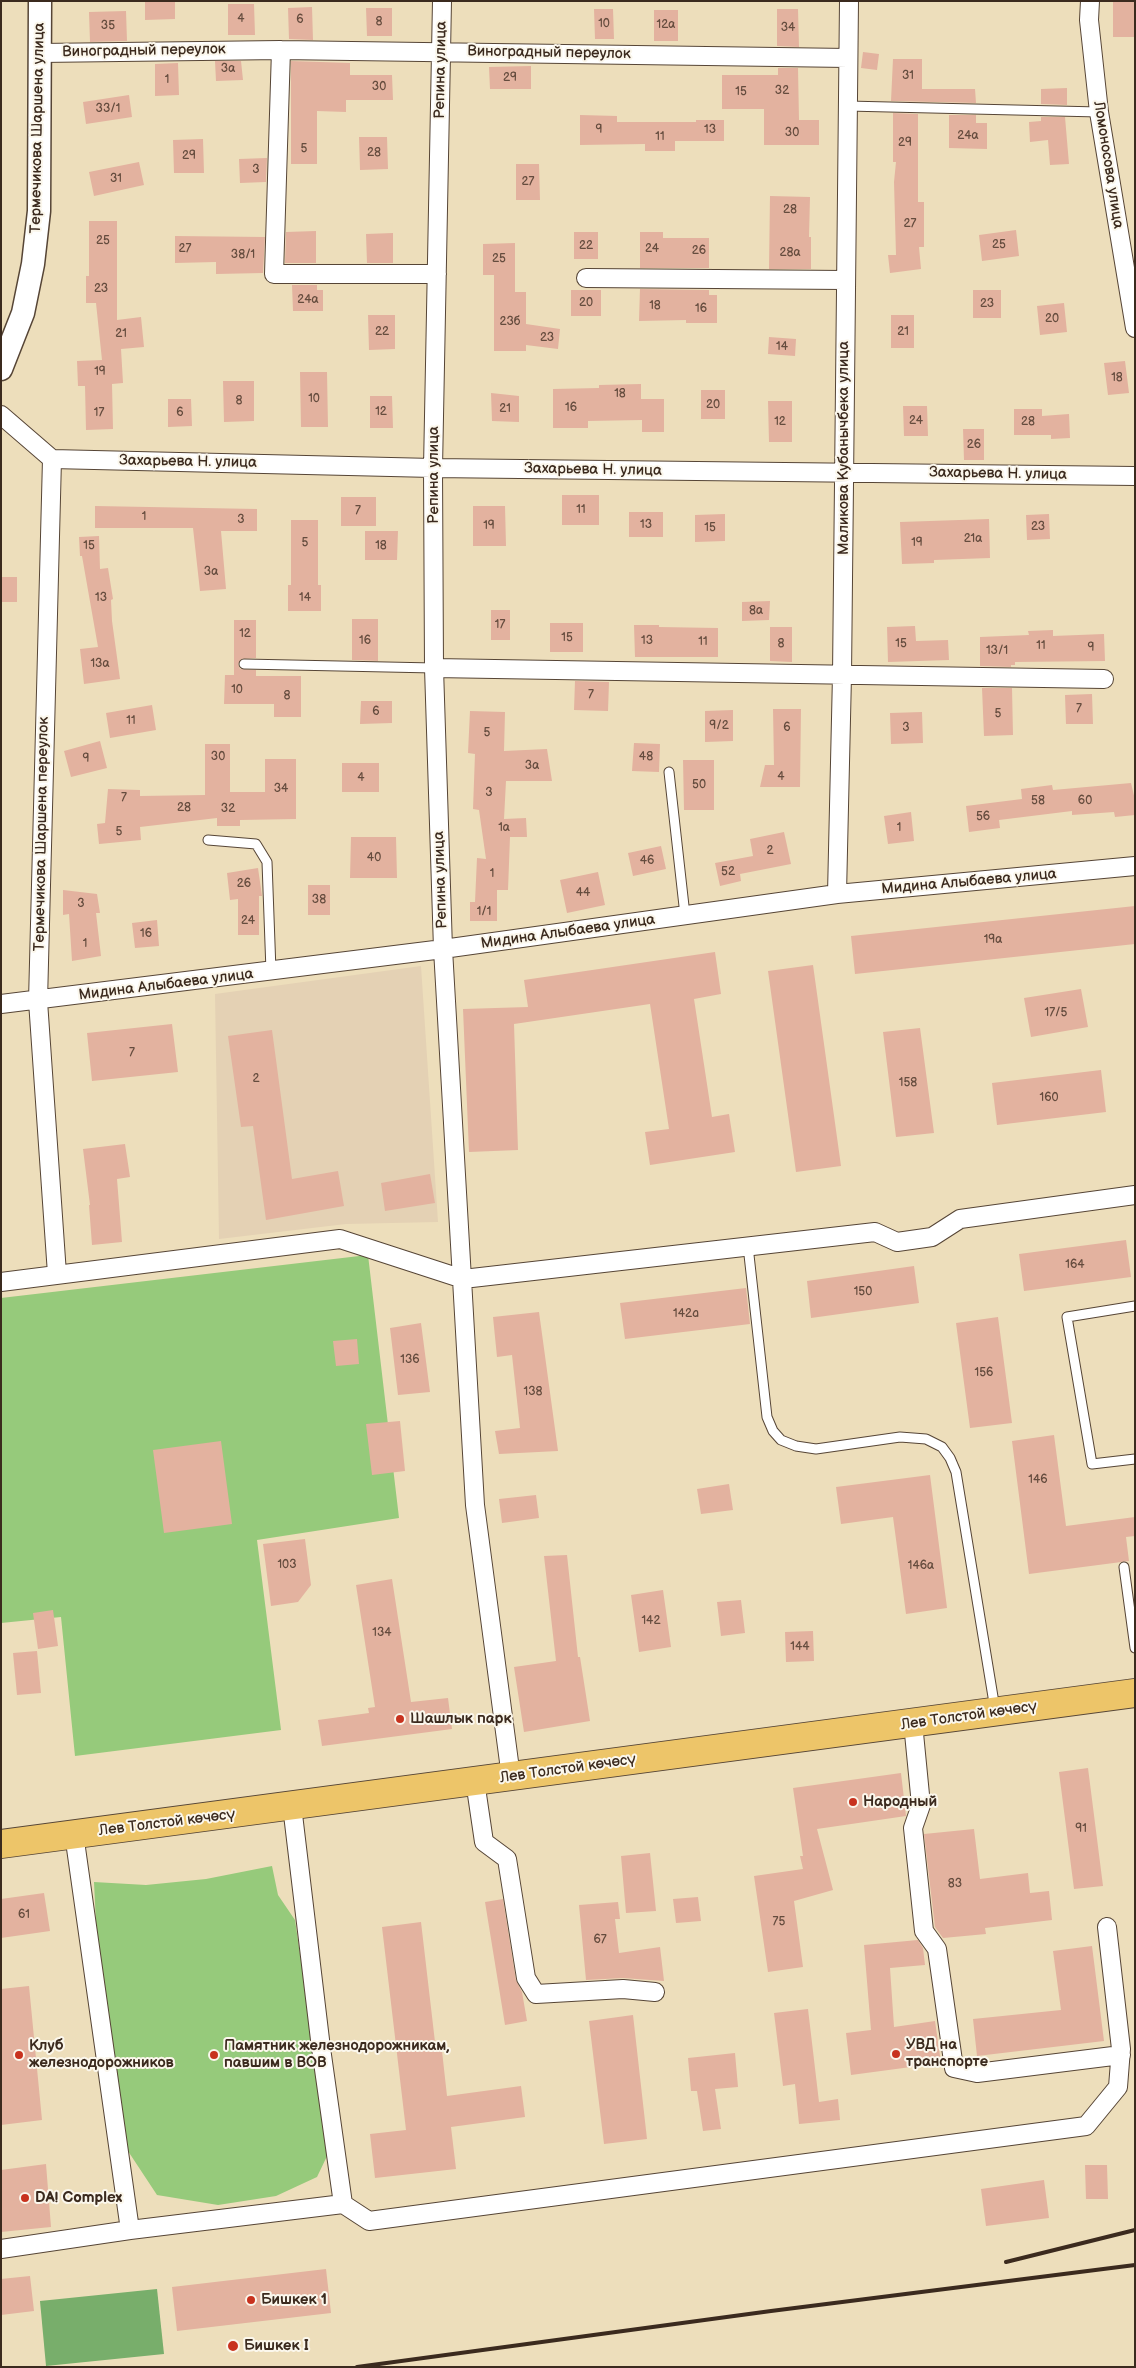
<!DOCTYPE html>
<meta charset="utf-8">
<style>
body{margin:0}
#map{position:relative;width:1136px;height:2368px;overflow:hidden;background:#eddebb;font-family:"Balsamiq Sans",sans-serif}
canvas{display:block}
.frame{position:absolute;inset:0;border:2px solid #3b2a1e;pointer-events:none}
</style>
<div id="map">
<canvas width="1136" height="2368"></canvas>
<div class="frame"></div>
</div>
<script>
const context = document.querySelector('canvas').getContext('2d');
context.lineJoin = 'round';
function paint(path, color) {
  context.fillStyle = color;
  context.fill(path, 'evenodd');
}
function toPath(rows) {
  const path = new Path2D();
  for (const r of rows) {
    path.moveTo(r[0], r[1]);
    for (let i = 2; i < r.length; i += 2) path.lineTo(r[i], r[i + 1]);
  }
  return path;
}
function trace(path, color, width, dash) {
  context.strokeStyle = color;
  context.lineWidth = width;
  context.lineCap = dash ? 'butt' : 'round';
  context.setLineDash(dash || []);
  context.stroke(path);
}
function drawText(font, color, halo, rows, align = 'center') {
  context.font = font + ' "Balsamiq Sans",sans-serif';
  context.lineWidth = 4;
  context.setLineDash([]);
  context.textBaseline = 'middle';
  context.strokeStyle = halo;
  context.fillStyle = color;
  for (const [text, x, y, turn = 0] of rows) {
    context.save();
    context.translate(x, y);
    context.rotate((+turn || 0) * Math.PI / 180);
    context.textAlign = isNaN(turn) ? turn : align;
    if (halo) context.strokeText(text, 0, 0);
    context.fillText(text, 0, 0);
    context.restore();
  }
}
paint(toPath([
 [421,966,438,1222,346,1224,219,1239,215,994]
]), '#e4d1b4');
paint(toPath([
 [368,1255,399,1518,257,1540,281,1730,75,1756,61,1617,1,1623,1,1298],
 [272,1866,278,1895,295,1920,329,2152,317,2177,276,2196,218,2205,157,2195,126,2148,96,1924,94,1882,146,1885,206,1879]
]), '#96ca7b');
paint(toPath([
 [157,2289,164,2354,46,2366,40,2301]
]), '#78ae6b');
paint(toPath([
 [145,1,175,1,175,19,145,20],
 [1113,1,1135,1,1135,37,1113,37],
 [228,4,254,4,255,35,228,35],
 [312,7,313,40,289,39,288,8],
 [366,8,392,8,392,36,367,36],
 [594,9,613,9,614,39,595,39],
 [777,9,798,9,799,47,777,46],
 [654,10,678,10,678,41,654,41],
 [126,11,127,41,90,42,89,12],
 [863,52,879,54,877,70,861,68],
 [893,59,922,59,922,89,975,89,976,103,891,101],
 [215,61,241,61,243,80,216,81],
 [291,61,350,63,350,75,392,75,393,100,346,100,346,112,317,111,317,164,291,164],
 [178,63,179,95,155,96,155,64],
 [531,66,531,89,490,89,489,67],
 [778,68,798,68,799,120,819,120,819,145,764,145,764,109,722,109,722,75,778,75],
 [1067,88,1067,105,1041,104,1041,89],
 [129,95,132,117,86,124,83,102],
 [893,113,918,114,918,202,924,202,924,247,919,247,921,269,890,273,888,255,896,255,894,182,896,162,893,162],
 [580,115,617,116,617,122,696,122,696,120,724,120,724,141,675,141,675,151,645,151,645,144,580,145],
 [949,115,976,115,976,123,987,123,987,149,949,148],
 [1041,117,1065,117,1069,164,1050,165,1048,140,1030,142,1029,122,1041,121],
 [359,137,387,137,388,169,360,170],
 [203,139,204,173,174,173,173,140],
 [267,158,266,182,240,183,239,159],
 [139,162,144,185,94,196,89,172],
 [516,164,539,164,540,200,516,200],
 [770,196,810,197,809,237,811,237,811,269,769,269],
 [89,221,117,221,117,320,141,317,144,347,121,349,123,383,112,384,113,429,86,430,85,386,78,386,77,361,102,360,96,303,86,303,86,276,89,276],
 [1016,230,1019,256,982,261,979,235],
 [316,231,316,263,285,263,286,232],
 [574,232,598,232,598,259,574,259],
 [640,232,663,232,663,238,709,238,709,268,640,268],
 [393,233,393,263,367,263,366,234],
 [175,236,265,237,263,273,216,274,216,262,175,263],
 [515,243,515,292,526,292,526,324,560,329,558,349,526,345,526,351,494,351,494,275,483,275,483,244],
 [292,285,317,285,317,290,323,290,323,311,293,311],
 [640,289,709,290,709,295,717,295,717,323,686,323,686,320,639,321],
 [571,290,601,290,601,316,571,316],
 [973,290,1001,290,1001,318,973,318],
 [1064,303,1067,332,1040,335,1037,306],
 [368,315,395,315,395,349,369,350],
 [891,315,914,315,914,348,891,348],
 [769,337,796,339,795,356,768,354],
 [1125,361,1129,393,1108,395,1104,363],
 [300,372,327,372,328,427,301,427],
 [223,381,254,381,254,421,224,422],
 [641,384,641,399,664,399,664,432,642,432,642,420,588,421,588,428,553,428,553,389,599,388,599,385],
 [701,390,725,390,725,419,701,419],
 [491,393,519,396,519,422,492,421],
 [370,396,392,396,393,428,370,428],
 [168,399,191,399,192,426,168,427],
 [768,401,792,401,792,442,769,442],
 [903,406,927,406,928,436,904,436],
 [1014,409,1042,409,1042,416,1069,414,1070,438,1051,439,1051,435,1014,435],
 [963,429,984,429,984,460,964,460],
 [562,495,599,495,599,525,562,525],
 [341,497,376,497,376,526,341,526],
 [95,506,257,509,257,531,221,531,226,589,200,591,193,528,95,528],
 [473,506,505,506,506,546,473,546],
 [629,512,663,512,663,537,629,537],
 [725,514,725,541,695,542,695,515],
 [1049,514,1050,539,1027,540,1026,515],
 [989,519,990,558,934,560,934,563,902,564,900,522],
 [291,520,318,520,318,585,321,585,321,611,288,611,288,585,291,585],
 [365,531,398,531,397,560,365,560],
 [99,536,100,569,108,568,113,599,111,600,112,621,120,679,84,684,80,649,98,647,82,556,80,556,79,537],
 [1,577,17,577,17,602,1,602],
 [770,601,769,620,742,621,742,602],
 [491,610,510,610,510,640,491,640],
 [352,619,378,619,378,661,352,660],
 [234,620,256,620,256,658,241,659,238,664,240,669,256,670,256,676,301,676,301,717,274,717,274,704,224,704,225,675,234,675],
 [550,623,583,623,583,652,550,652],
 [634,625,659,625,659,627,718,628,718,657,635,657],
 [915,626,916,641,948,640,949,660,888,662,887,627],
 [770,627,792,627,792,662,770,661],
 [1053,630,1053,636,1104,634,1105,661,1015,662,1015,665,1011,665,1011,667,980,666,980,637,1029,635,1028,631],
 [575,681,609,682,608,711,574,710],
 [982,688,1012,688,1013,735,984,736],
 [1092,694,1093,724,1066,724,1065,695],
 [361,701,392,701,392,723,360,724],
 [152,705,156,730,110,738,106,713],
 [773,709,801,709,800,787,760,787,765,765,774,765],
 [733,710,733,741,705,742,705,711],
 [470,711,505,712,504,751,547,749,552,781,506,781,504,819,526,818,527,837,510,837,508,890,497,890,497,921,470,921,470,902,475,902,477,858,486,859,479,810,473,809,475,754,468,753],
 [922,712,923,743,891,744,890,713],
 [100,741,107,768,71,777,64,751],
 [634,743,660,744,659,772,632,771],
 [205,744,230,744,230,792,265,792,265,759,296,759,296,819,240,820,240,826,217,826,217,818,140,827,141,840,99,844,97,824,105,823,108,789,140,790,140,796,205,795],
 [683,760,714,760,714,810,684,810],
 [342,763,379,763,379,792,342,792],
 [1131,783,1135,800,1135,815,1115,817,1114,812,1072,815,1072,811,999,820,1000,828,969,832,966,806,1022,799,1021,789,1052,785,1053,790],
 [911,812,914,841,888,844,884,816],
 [784,832,791,864,740,874,741,881,720,886,715,863,753,856,750,839],
 [351,837,396,837,397,878,350,878],
 [661,846,666,869,633,876,628,853],
 [258,868,262,896,259,896,259,935,238,935,238,899,230,900,227,873],
 [598,872,605,905,567,913,560,880],
 [308,885,330,885,330,915,308,915],
 [63,890,97,894,100,913,96,913,101,956,72,961,69,914,63,915],
 [1135,906,1135,944,855,974,851,936],
 [157,920,159,946,135,948,132,923],
 [715,952,721,994,694,999,712,1117,729,1114,735,1152,650,1165,645,1132,669,1129,650,1004,514,1024,518,1150,469,1152,463,1009,528,1007,524,980],
 [813,965,841,1166,796,1172,768,971],
 [1081,989,1088,1027,1031,1037,1024,998],
 [172,1024,178,1072,92,1081,87,1033],
 [920,1028,934,1133,896,1137,883,1032],
 [272,1030,292,1179,338,1171,344,1206,266,1220,253,1126,241,1127,228,1036],
 [1101,1070,1106,1112,997,1125,992,1083],
 [125,1144,130,1177,117,1179,122,1242,92,1245,89,1205,90,1205,83,1149],
 [430,1174,435,1203,385,1211,381,1183],
 [1126,1240,1131,1277,1024,1291,1019,1254],
 [914,1266,919,1303,811,1318,807,1281],
 [746,1288,750,1324,625,1339,620,1303],
 [539,1312,558,1451,499,1454,495,1431,520,1428,512,1355,497,1357,493,1317],
 [998,1317,1012,1423,970,1428,956,1323],
 [421,1323,430,1392,398,1395,390,1328],
 [357,1339,359,1364,336,1366,333,1341],
 [400,1421,405,1471,372,1475,366,1424],
 [1054,1435,1066,1526,1135,1517,1135,1536,1126,1537,1129,1561,1029,1574,1012,1441],
 [221,1441,232,1524,164,1533,153,1450],
 [930,1475,947,1608,906,1614,893,1517,841,1524,836,1487],
 [729,1484,733,1510,701,1514,697,1489],
 [536,1495,539,1518,502,1523,499,1499],
 [305,1539,311,1585,298,1602,271,1606,263,1544],
 [567,1555,578,1657,580,1657,590,1721,524,1732,514,1667,556,1661,544,1556],
 [392,1579,411,1702,448,1698,452,1729,322,1746,318,1720,369,1713,368,1708,375,1707,356,1585],
 [663,1590,671,1647,639,1652,631,1595],
 [741,1600,745,1633,721,1636,717,1602],
 [53,1610,58,1646,38,1649,33,1613],
 [813,1631,814,1661,786,1662,785,1632],
 [37,1651,41,1693,17,1695,13,1653],
 [1088,1768,1103,1886,1074,1889,1059,1772],
 [901,1773,906,1816,817,1829,833,1890,794,1901,803,1967,768,1972,754,1876,803,1869,800,1856,803,1856,793,1788],
 [974,1829,980,1879,1028,1873,1030,1893,1049,1891,1052,1920,985,1928,986,1934,943,1938,935,1927,924,1834],
 [650,1853,656,1911,626,1913,621,1856],
 [44,1893,50,1931,1,1938,1,1899],
 [698,1897,701,1921,676,1923,673,1899],
 [503,1899,516,1980,522,1992,527,2021,505,2025,485,1902],
 [618,1902,620,1919,615,1919,619,1953,660,1947,664,1981,623,1978,586,1980,579,1905],
 [421,1922,435,2042,441,2042,447,2096,521,2086,525,2117,451,2127,456,2169,375,2178,370,2134,406,2130,382,1927],
 [918,1940,923,1948,925,1965,890,1968,894,2027,935,2021,941,2063,851,2075,846,2033,871,2030,864,1945],
 [1092,1946,1104,2041,977,2056,973,2019,1061,2010,1053,1951],
 [29,1986,42,2120,1,2125,1,1989],
 [808,2009,819,2102,838,2099,840,2120,799,2124,795,2084,783,2086,774,2013],
 [633,2015,647,2139,604,2144,589,2021],
 [735,2053,738,2087,715,2089,721,2129,703,2131,697,2091,691,2091,688,2058],
 [46,2164,51,2227,1,2232,1,2170],
 [1085,2165,1107,2165,1108,2199,1086,2199],
 [1044,2180,1049,2218,986,2226,981,2189],
 [326,2269,331,2313,177,2331,172,2287],
 [30,2276,34,2311,1,2315,1,2279]
]), '#e3b29f');
const service = toPath([
 [847,106,1099,112],
 [244,664,434,668],
 [669,772,685,915],
 [208,840,256,844,267,862,271,971],
 [748,1246,767,1417,773,1431,781,1440,796,1446,816,1449,900,1437,926,1439,942,1447,950,1458,956,1472,995,1709],
 [1135,1306,1067,1317,1092,1464,1135,1459],
 [1124,1567,1135,1648]
]);
const minor = toPath([
 [442,1,433,468,434,668,443,949,475,1505,511,1777],
 [1090,1,1089,20,1099,112,1135,328],
 [281,50,274,274,437,274],
 [40,53,281,50,848,58],
 [586,278,845,280],
 [1,415,52,459,38,1001,57,1274],
 [52,459,433,468,1135,476],
 [434,668,1104,679],
 [837,894,842,675,849,1],
 [1,1004,443,949,837,894,1135,866],
 [1,1282,340,1239,463,1279,875,1232,897,1242,932,1237,960,1219,1135,1195],
 [913,1723,921,1805,913,1828,924,1931,937,1949,954,2068,977,2073,1121,2055],
 [475,1781,484,1842,507,1859,526,1978,536,1994,623,1989,655,1992],
 [74,1834,130,2230,343,2204,321,2048,292,1806],
 [343,2204,369,2221,1086,2126,1118,2087,1121,2049,1107,1927],
 [1,2249,130,2230]
]);
const tertiary = toPath([
 [1,369,23,313,33,264,39,211,40,1]
]);
const primary = toPath([
 [1,1844,1135,1693]
]);
trace(service, '#564536', 11);
trace(minor, '#564536', 20);
trace(tertiary, '#564536', 25);
trace(primary, '#564536', 30);
trace(service, '#fff', 9);
trace(minor, '#fff', 18);
trace(tertiary, '#fff', 22);
trace(primary, '#edc569', 28);
trace(toPath([
 [1006,2262,1135,2230],
 [357,2367,771,2311,1135,2265]
]), '#3b2a1e', 4);
for (const [x, y, r, color] of [
 [400,1719,5,"#c8321e"],
 [853,1802,5,"#c8321e"],
 [896,2054,5,"#c8321e"],
 [19,2055,5,"#c8321e"],
 [214,2055,5,"#c8321e"],
 [25,2198,5,"#c8321e"],
 [251,2300,5,"#c8321e"],
 [233,2346,6,"#c8321e"]
]) {
  const dot = new Path2D();
  dot.arc(x, y, r, 0, 2 * Math.PI);
  context.fillStyle = color;
  context.fill(dot);
  trace(dot, '#fbf7ec', 2);
}
drawText('12px', '#654c3e', null, [
 ["4",241,19],
 ["6",300,20],
 ["8",379,22],
 ["10",604,24],
 ["12а",666,25],
 ["35",108,26],
 ["34",788,28],
 ["3а",228,69],
 ["31",908,76],
 ["29",510,78],
 ["1",167,80],
 ["30",379,87],
 ["32",782,91],
 ["15",741,92],
 ["33/1",108,109],
 ["9",599,130],
 ["13",710,130],
 ["30",792,133],
 ["24а",968,136],
 ["11",660,137],
 ["29",905,143],
 ["5",304,149],
 ["28",374,153],
 ["29",189,156],
 ["3",256,170],
 ["31",116,179],
 ["27",528,182],
 ["28",790,210],
 ["27",910,224],
 ["25",103,241],
 ["25",999,245],
 ["22",586,246],
 ["27",185,249],
 ["24",652,249],
 ["26",699,251],
 ["28а",790,253],
 ["38/1",243,255],
 ["25",499,259],
 ["23",101,289],
 ["24а",308,300],
 ["20",586,303],
 ["23",987,304],
 ["18",655,306],
 ["16",701,309],
 ["20",1052,319],
 ["23б",510,322],
 ["22",382,332],
 ["21",903,332],
 ["21",121,334],
 ["23",547,338],
 ["14",782,347],
 ["19",100,372],
 ["18",1117,378],
 ["18",620,394],
 ["10",314,399],
 ["8",239,401],
 ["20",713,405],
 ["16",571,408],
 ["21",505,409],
 ["12",381,412],
 ["17",99,413],
 ["6",180,413],
 ["24",916,421],
 ["12",780,422],
 ["28",1028,422],
 ["26",974,445],
 ["11",581,510],
 ["7",358,511],
 ["1",144,517],
 ["3",241,520],
 ["13",646,525],
 ["19",489,526],
 ["23",1038,527],
 ["15",710,528],
 ["21а",973,539],
 ["5",305,543],
 ["19",917,543],
 ["15",89,546],
 ["18",381,546],
 ["3а",211,572],
 ["13",101,598],
 ["14",305,598],
 ["8а",756,611],
 ["17",500,625],
 ["12",245,634],
 ["15",567,638],
 ["16",365,641],
 ["13",647,641],
 ["11",703,642],
 ["8",781,644],
 ["15",901,644],
 ["11",1041,646],
 ["9",1091,648],
 ["13/1",997,651],
 ["13а",100,664],
 ["10",237,690],
 ["7",591,695],
 ["8",287,696],
 ["7",1079,709],
 ["6",376,712],
 ["5",998,714],
 ["11",131,721],
 ["9/2",719,726],
 ["6",787,728],
 ["3",906,728],
 ["5",487,733],
 ["30",218,757],
 ["48",646,757],
 ["9",86,759],
 ["3а",532,766],
 ["4",781,777],
 ["4",361,778],
 ["50",699,785],
 ["34",281,789],
 ["3",489,793],
 ["7",124,798],
 ["58",1038,801],
 ["60",1085,801],
 ["28",184,808],
 ["32",228,809],
 ["56",983,817],
 ["1а",504,828],
 ["1",899,828],
 ["5",119,832],
 ["2",770,851],
 ["40",374,858],
 ["46",647,861],
 ["52",728,872],
 ["1",492,874],
 ["26",244,884],
 ["44",583,893],
 ["38",319,900],
 ["3",81,904],
 ["1/1",484,912],
 ["24",248,921],
 ["16",146,934],
 ["19а",993,940],
 ["1",85,944],
 ["17/5",1056,1013],
 ["7",132,1053],
 ["2",256,1079],
 ["158",908,1083],
 ["160",1049,1098],
 ["164",1075,1265],
 ["150",863,1292],
 ["142a",686,1314],
 ["136",410,1360],
 ["156",984,1373],
 ["138",533,1392],
 ["146",1038,1480],
 ["103",287,1565],
 ["146а",921,1566],
 ["142",651,1621],
 ["134",382,1633],
 ["144",800,1647],
 ["91",1081,1829],
 ["83",955,1884],
 ["61",24,1915],
 ["75",779,1922],
 ["67",600,1940]
]);
drawText('15px', '#3b2a1e', '#fbf7ec', [
 ["Виноградный переулок",144,51,-1],
 ["Виноградный переулок",549,53,1],
 ["Репина улица",441,70,-89],
 ["Термечикова Шаршена улица",38,128,-89],
 ["Ломоносова улица",1108,165,81],
 ["Маликова Кубанычбека улица",844,448,-90],
 ["Захарьева Н. улица",188,462,1],
 ["Захарьева Н. улица",593,470,1],
 ["Захарьева Н. улица",998,474,1],
 ["Репина улица",434,475,-90],
 ["Термечикова Шаршена переулок",42,834,-89],
 ["Репина улица",441,880,-92],
 ["Мидина Алыбаева улица",969,882,-5],
 ["Мидина Алыбаева улица",568,932,-8],
 ["Мидина Алыбаева улица",166,985,-7],
 ["Лев Толстой көчөсү",969,1716,-8],
 ["Лев Толстой көчөсү",568,1769,-8],
 ["Лев Толстой көчөсү",167,1823,-7]
]);
drawText('bold 15px', '#3b2a1e', '#fbf7ec', [
 ["Шашлык парк",410,1719],
 ["Народный",863,1802],
 ["УВД на",906,2045],
 ["транспорте",906,2062],
 ["Клуб",29,2046],
 ["железнодорожников",29,2063],
 ["Памятник железнодорожникам,",224,2046],
 ["павшим в ВОВ",224,2063],
 ["DA! Complex",35,2198],
 ["Бишкек 1",261,2300],
 ["Бишкек I",244,2346]
], 'left');
</script>
